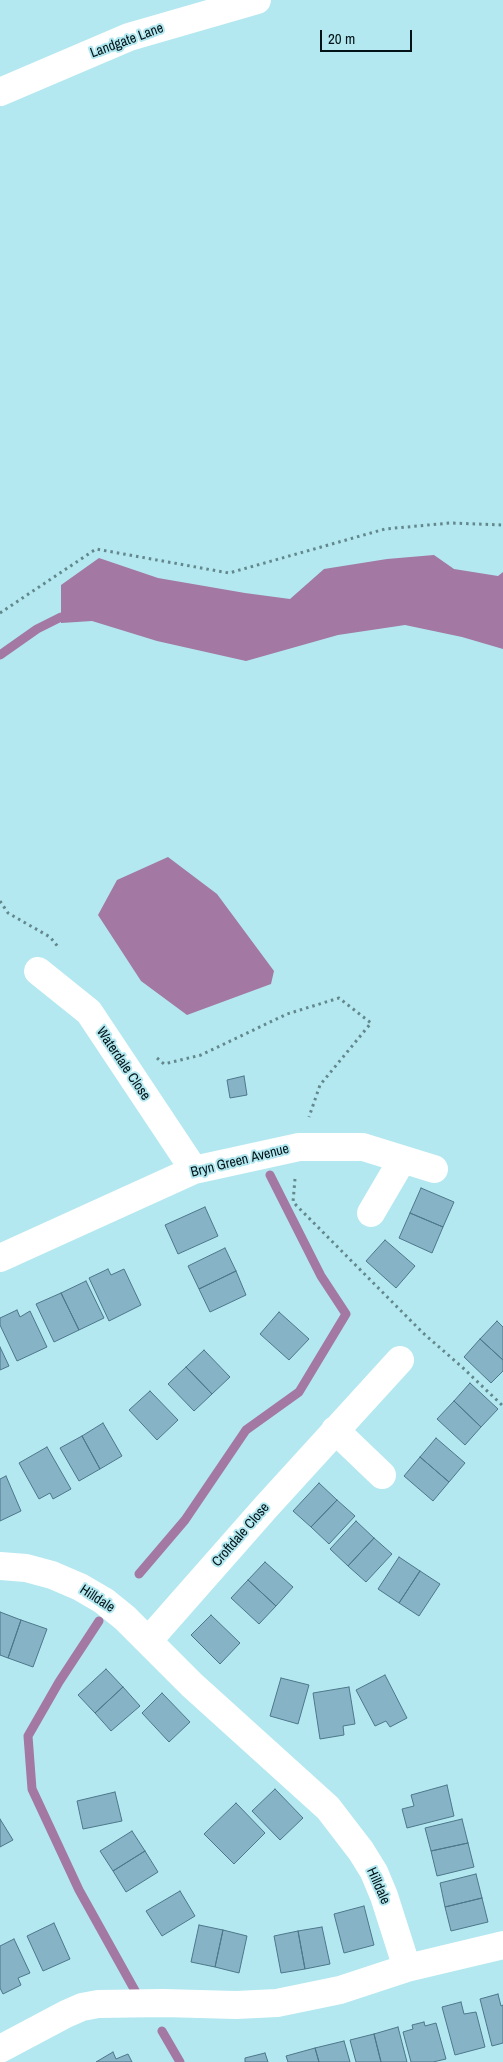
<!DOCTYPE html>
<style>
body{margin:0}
#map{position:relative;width:503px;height:2062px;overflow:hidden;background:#b3e8f0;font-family:"Archivo Narrow",sans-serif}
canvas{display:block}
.scale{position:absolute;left:320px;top:30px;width:92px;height:22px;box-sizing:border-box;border:2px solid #011316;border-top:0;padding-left:6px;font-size:15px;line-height:18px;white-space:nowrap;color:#011316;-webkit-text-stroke:4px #b3e8f0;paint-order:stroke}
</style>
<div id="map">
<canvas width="503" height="2062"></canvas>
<div class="scale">20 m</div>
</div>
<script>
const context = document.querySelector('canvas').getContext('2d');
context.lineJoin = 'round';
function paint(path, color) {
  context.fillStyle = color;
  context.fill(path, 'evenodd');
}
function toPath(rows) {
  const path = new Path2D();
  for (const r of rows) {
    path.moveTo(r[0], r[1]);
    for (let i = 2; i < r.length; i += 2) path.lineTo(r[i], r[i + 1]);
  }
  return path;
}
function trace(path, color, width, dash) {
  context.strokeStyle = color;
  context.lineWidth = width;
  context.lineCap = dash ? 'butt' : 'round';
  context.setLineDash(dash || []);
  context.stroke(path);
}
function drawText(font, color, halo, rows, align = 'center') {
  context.font = font + ' "Archivo Narrow",sans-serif';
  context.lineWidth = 4;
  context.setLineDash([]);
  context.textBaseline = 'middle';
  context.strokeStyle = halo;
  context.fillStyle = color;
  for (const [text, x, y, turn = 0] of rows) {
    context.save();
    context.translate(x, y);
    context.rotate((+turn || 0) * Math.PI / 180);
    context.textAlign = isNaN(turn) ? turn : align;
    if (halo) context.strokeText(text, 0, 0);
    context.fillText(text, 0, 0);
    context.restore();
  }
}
paint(toPath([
 [434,555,454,569,498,576,503,572,503,649,462,637,405,625,338,635,246,661,157,641,92,621,61,623,61,585,99,558,158,578,245,593,290,599,324,569,387,559],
 [168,857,217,894,274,971,271,984,187,1015,141,981,98,915,117,880]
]), '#a378a2');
trace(toPath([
 [0,655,37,629,61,617],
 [139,1574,185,1520,246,1430,299,1392,346,1314,321,1276,270,1175],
 [99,1621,59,1682,28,1736,32,1789,79,1890,138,1996],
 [162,2031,180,2062]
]), '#a378a2', 9);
const building = toPath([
 [244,1076,247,1095,230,1098,227,1080,244,1076],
 [421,1188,454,1202,443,1227,410,1213,421,1188],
 [205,1207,218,1236,178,1254,165,1225,205,1207],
 [410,1213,443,1227,432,1253,399,1238,410,1213],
 [385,1240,415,1266,396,1288,366,1261,385,1240],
 [225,1248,236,1271,199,1289,188,1266,225,1248],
 [108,1269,111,1275,124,1269,141,1305,109,1321,89,1278,108,1269],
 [236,1271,246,1295,210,1312,199,1289,236,1271],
 [86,1281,104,1318,79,1330,61,1293,86,1281],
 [61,1293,79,1330,54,1342,36,1304,61,1293],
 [17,1310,20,1317,30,1311,47,1347,17,1361,0,1325,0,1318,17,1310],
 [279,1312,309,1339,289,1360,260,1334,279,1312],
 [497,1321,503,1327,503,1360,480,1339,497,1321],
 [480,1339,503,1360,503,1371,491,1383,464,1357,480,1339],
 [0,1347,9,1366,0,1370,0,1347],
 [204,1350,230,1377,212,1394,186,1367,204,1350],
 [186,1367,212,1394,194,1411,168,1384,186,1367],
 [470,1383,498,1409,481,1427,454,1401,470,1383],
 [150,1391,178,1420,157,1440,129,1410,150,1391],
 [454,1401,481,1427,465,1445,437,1419,454,1401],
 [103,1423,122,1456,100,1469,82,1436,103,1423],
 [82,1436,100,1469,79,1481,60,1448,82,1436],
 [436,1438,465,1463,449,1482,420,1457,436,1438],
 [47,1447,71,1489,53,1499,50,1493,39,1499,19,1463,47,1447],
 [420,1457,449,1482,433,1501,404,1476,420,1457],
 [6,1476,21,1511,0,1521,0,1479,6,1476],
 [319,1483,337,1500,311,1527,293,1511,319,1483],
 [337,1500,355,1516,329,1544,311,1527,337,1500],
 [356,1521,374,1538,348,1566,330,1549,356,1521],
 [374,1538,392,1554,366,1582,348,1566,374,1538],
 [399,1557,420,1571,399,1603,378,1589,399,1557],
 [265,1562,293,1587,276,1606,248,1580,265,1562],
 [420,1571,440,1584,419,1616,399,1603,420,1571],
 [248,1580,276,1606,259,1624,231,1598,248,1580],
 [0,1612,21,1620,8,1658,0,1655,0,1612],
 [211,1615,240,1643,220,1664,191,1635,211,1615],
 [21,1620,47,1629,33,1667,8,1658,21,1620],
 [106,1669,123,1687,95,1713,78,1695,106,1669],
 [385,1675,407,1718,390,1727,386,1721,375,1726,356,1690,385,1675],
 [281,1678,309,1685,298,1724,270,1716,281,1678],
 [123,1687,140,1706,111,1731,95,1713,123,1687],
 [349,1687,355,1724,343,1726,344,1735,320,1739,313,1693,349,1687],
 [162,1693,190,1722,169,1742,142,1713,162,1693],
 [447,1785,454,1816,407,1828,402,1809,414,1806,411,1795,447,1785],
 [275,1789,303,1818,280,1840,252,1811,275,1789],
 [115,1792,122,1821,83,1829,77,1801,115,1792],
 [236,1803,265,1833,234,1864,204,1834,236,1803],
 [0,1819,13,1840,0,1847,0,1819],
 [462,1819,468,1843,431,1851,425,1828,462,1819],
 [132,1831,145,1851,113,1871,100,1851,132,1831],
 [468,1843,474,1867,437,1876,431,1851,468,1843],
 [145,1851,158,1872,126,1892,113,1871,145,1851],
 [476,1874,482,1898,445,1907,440,1883,476,1874],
 [180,1891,195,1916,162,1936,146,1911,180,1891],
 [482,1898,488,1922,451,1931,445,1907,482,1898],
 [364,1906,374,1945,344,1953,334,1914,364,1906],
 [54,1923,70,1959,43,1971,27,1936,54,1923],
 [199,1925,223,1930,215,1967,191,1962,199,1925],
 [322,1927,330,1964,305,1969,298,1931,322,1927],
 [223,1930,247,1936,239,1973,215,1967,223,1930],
 [298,1931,305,1969,281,1973,274,1936,298,1931],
 [14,1939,30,1973,18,1978,21,1985,3,1994,0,1988,0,1946,14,1939],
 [498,1994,501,2006,503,2005,503,2043,492,2046,480,1999,498,1994],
 [461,2002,464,2014,476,2012,485,2047,455,2055,442,2007,461,2002],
 [424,2022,425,2026,436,2023,446,2059,433,2062,411,2062,403,2032,413,2029,412,2025,424,2022],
 [398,2027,407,2062,381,2062,374,2034,398,2027],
 [374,2034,381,2062,356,2062,350,2040,374,2034],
 [344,2041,350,2062,319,2062,315,2048,344,2041],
 [315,2048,319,2062,288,2062,286,2056,315,2048],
 [113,2052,116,2059,128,2054,132,2062,96,2062,113,2052],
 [265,2053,268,2062,245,2062,245,2058,265,2053]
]);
paint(building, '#87b3c7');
trace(building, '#4d778a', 1);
trace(toPath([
 [0,613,96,549,229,573,385,529,450,523,503,525],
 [0,901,8,913,50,937,59,948],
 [157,1058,164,1064,201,1055,287,1014,339,998,371,1023,320,1085,309,1117],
 [295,1179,293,1202,423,1333,462,1367,503,1406]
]), '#62878c', 3, [2.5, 4]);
trace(toPath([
 [0,92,129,37,257,0],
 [38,971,89,1012,194,1170],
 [371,1213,402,1160],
 [0,1258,194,1170,299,1147,363,1147,434,1169],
 [335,1430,382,1475],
 [0,1566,26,1568,52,1575,80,1587,104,1601,125,1618,192,1685,328,1808,361,1851,374,1872,384,1896,407,1968,340,1990,277,2003,236,2005,163,2003,98,2004,82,2007,66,2014,0,2049],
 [148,1641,266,1507,400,1360],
 [407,1968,503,1945]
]), '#fff', 28);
drawText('14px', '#011316', '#b3e8f0', [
 ["Landgate Lane",127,41,-20],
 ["Waterdale Close",123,1064,56],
 ["Bryn Green Avenue",240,1161,-14],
 ["Croftdale Close",241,1535,-49],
 ["Hilldale",97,1599,33],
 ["Hilldale",378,1886,66]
]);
</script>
